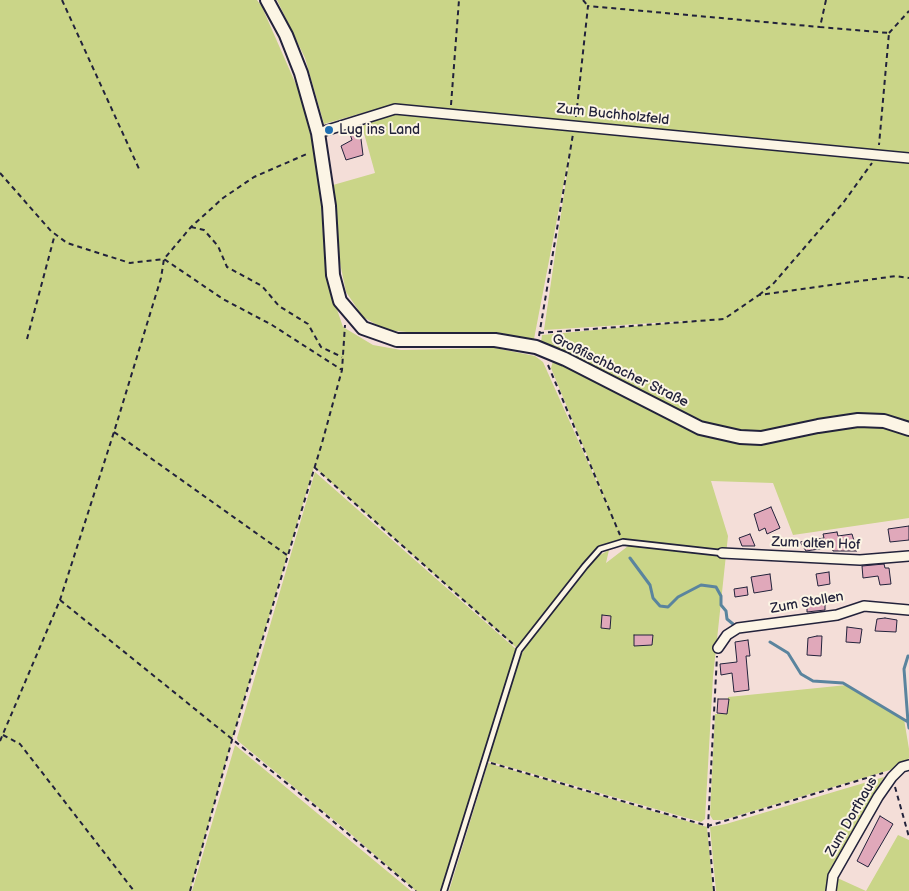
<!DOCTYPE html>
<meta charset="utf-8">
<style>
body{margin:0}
canvas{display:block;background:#f4ded8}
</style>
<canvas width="909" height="891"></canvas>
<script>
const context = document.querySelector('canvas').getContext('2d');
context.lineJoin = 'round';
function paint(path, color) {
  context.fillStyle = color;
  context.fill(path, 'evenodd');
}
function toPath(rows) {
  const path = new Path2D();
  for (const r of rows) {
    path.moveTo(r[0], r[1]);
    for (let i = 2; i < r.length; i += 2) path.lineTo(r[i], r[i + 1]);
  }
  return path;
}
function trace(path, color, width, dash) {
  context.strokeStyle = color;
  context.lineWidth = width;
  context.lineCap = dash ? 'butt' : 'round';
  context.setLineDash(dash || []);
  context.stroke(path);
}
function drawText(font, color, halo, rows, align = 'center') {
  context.font = font + ' "Balsamiq Sans",sans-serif';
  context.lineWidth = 4;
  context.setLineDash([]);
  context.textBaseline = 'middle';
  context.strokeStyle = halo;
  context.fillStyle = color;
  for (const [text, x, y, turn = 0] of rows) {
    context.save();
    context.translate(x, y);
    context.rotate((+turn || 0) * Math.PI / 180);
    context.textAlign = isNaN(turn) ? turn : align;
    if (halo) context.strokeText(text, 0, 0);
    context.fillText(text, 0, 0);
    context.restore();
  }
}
paint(toPath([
 [0,0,257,0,262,7,298,89,313,144,319,178,326,277,343,327,373,345,401,350,495,348,535,356,543,362,612,516,551,368,553,361,565,358,558,348,541,343,542,335,700,320,544,330,571,146,534,339,493,332,438,335,386,330,363,317,346,292,340,263,333,185,375,173,362,126,393,114,453,115,528,120,394,104,324,124,305,58,277,0,909,0,909,518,793,535,773,483,711,481,728,536,713,677,705,819,701,822,488,761,517,662,530,640,593,559,609,550,606,563,632,543,623,542,600,549,519,650,314,467,232,740,190,891,0,891],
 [315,472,517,650,444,891,416,891,352,835,238,741,237,738],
 [847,685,904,719,909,749,909,758,906,762,890,770,723,820,713,820,710,815,715,714,727,714,728,697],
 [235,745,411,891,192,891],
 [488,763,707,827,713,891,449,891],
 [884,777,828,879,827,891,716,891,710,827,726,824],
 [898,835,909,840,909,891,831,891,833,876,866,891]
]), '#cad588');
trace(toPath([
 [630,558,650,585,653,598,660,606,668,607,678,597,701,585,716,587,721,596,721,605,726,611,727,619,733,624],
 [770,642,788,653,801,674,813,681,843,683,908,722,909,728],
 [908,722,904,669,908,656]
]), '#5a849e', 3);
const building = toPath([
 [360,131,363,155,346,160,341,146,352,140,350,134,360,131],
 [771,507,780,528,767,534,765,528,759,531,754,514,771,507],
 [909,526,909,540,890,542,888,529,909,526],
 [837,532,838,536,852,534,857,551,833,551,832,547,806,551,800,542,824,538,823,534,837,532],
 [750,534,755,546,742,546,739,538,750,534],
 [884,564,885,568,889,568,891,584,880,585,878,576,863,578,862,566,884,564],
 [829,572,830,584,818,586,816,574,829,572],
 [770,574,772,590,754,593,751,577,770,574],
 [747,587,748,595,735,597,734,589,747,587],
 [820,599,820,601,825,601,825,610,807,612,807,600,820,599],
 [602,615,611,616,610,629,601,628,602,615],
 [885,618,897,620,896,632,875,631,877,619,885,618],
 [847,627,862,629,860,643,846,642,847,627],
 [634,635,653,635,652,645,634,646,634,635],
 [817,636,822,636,821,656,807,655,808,638,817,636],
 [748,640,750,656,746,656,749,690,734,692,732,673,721,675,720,664,737,662,735,642,748,640],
 [718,699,729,699,727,714,717,713,718,699],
 [880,816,893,824,868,867,857,861,880,816]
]);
paint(building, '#e0a8ba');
trace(building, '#22223b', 1);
const service = toPath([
 [444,891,519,650,585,566,600,549,623,542,722,553]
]);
const minor = toPath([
 [318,133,395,109,909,158],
 [722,553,860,560,909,556],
 [718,648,727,635,738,628,837,615,864,606,909,610],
 [831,891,833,876,878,797,892,777,902,767,909,765]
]);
const secondary = toPath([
 [267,0,286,35,301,73,318,133,329,206,333,275,340,301,363,328,397,340,495,340,536,347,565,359,700,428,740,437,761,438,818,426,858,420,884,421,909,429]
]);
trace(service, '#22223b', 8);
trace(minor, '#22223b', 12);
trace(secondary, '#22223b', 16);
trace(toPath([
 [62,0,140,171],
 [583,0,588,6],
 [826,0,820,27,889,33,879,145],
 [889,33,909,11],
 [451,105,459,0],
 [576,117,588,6,820,27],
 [0,173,51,231,67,243,130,263,164,259,223,299,272,325,342,370],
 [191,227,204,230,218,246,227,267,262,286,279,306,308,324,321,347,342,357],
 [759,295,773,284,843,203,872,163],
 [539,333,724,319,759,295,896,276,909,278],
 [539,336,573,134],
 [27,339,55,234],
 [548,365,620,535],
 [114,432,287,555],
 [314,467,514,645],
 [60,600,315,806,416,891],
 [3,735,20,744,134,891],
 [0,741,60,600,114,432,161,278,164,259,191,227,223,198,254,177,309,153],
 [491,763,708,826,883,773],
 [895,787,909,837],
 [190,891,232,740,322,443,342,370,345,325],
 [714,891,708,826,717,656]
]), '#22223b', 2, [5, 4]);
trace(service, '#fcf5e5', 4.5);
trace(minor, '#fcf5e5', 9);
trace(secondary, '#fcf5e5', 12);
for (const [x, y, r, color] of [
 [329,130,5,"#1f6fb2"]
]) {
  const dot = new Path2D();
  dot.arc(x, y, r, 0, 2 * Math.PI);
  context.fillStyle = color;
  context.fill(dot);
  trace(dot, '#fcf5e5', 2);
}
drawText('14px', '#22223b', '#fcf5e5', [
 ["Zum Buchholzfeld",613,115,6],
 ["Großfischbacher Straße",620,371,26],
 ["Zum alten Hof",816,544,2],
 ["Zum Stollen",807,603,-10],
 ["Zum Dorfhaus",852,817,-60]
]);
drawText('14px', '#22223b', '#fcf5e5', [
 ["Lug ins Land",339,130]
], 'left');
</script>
